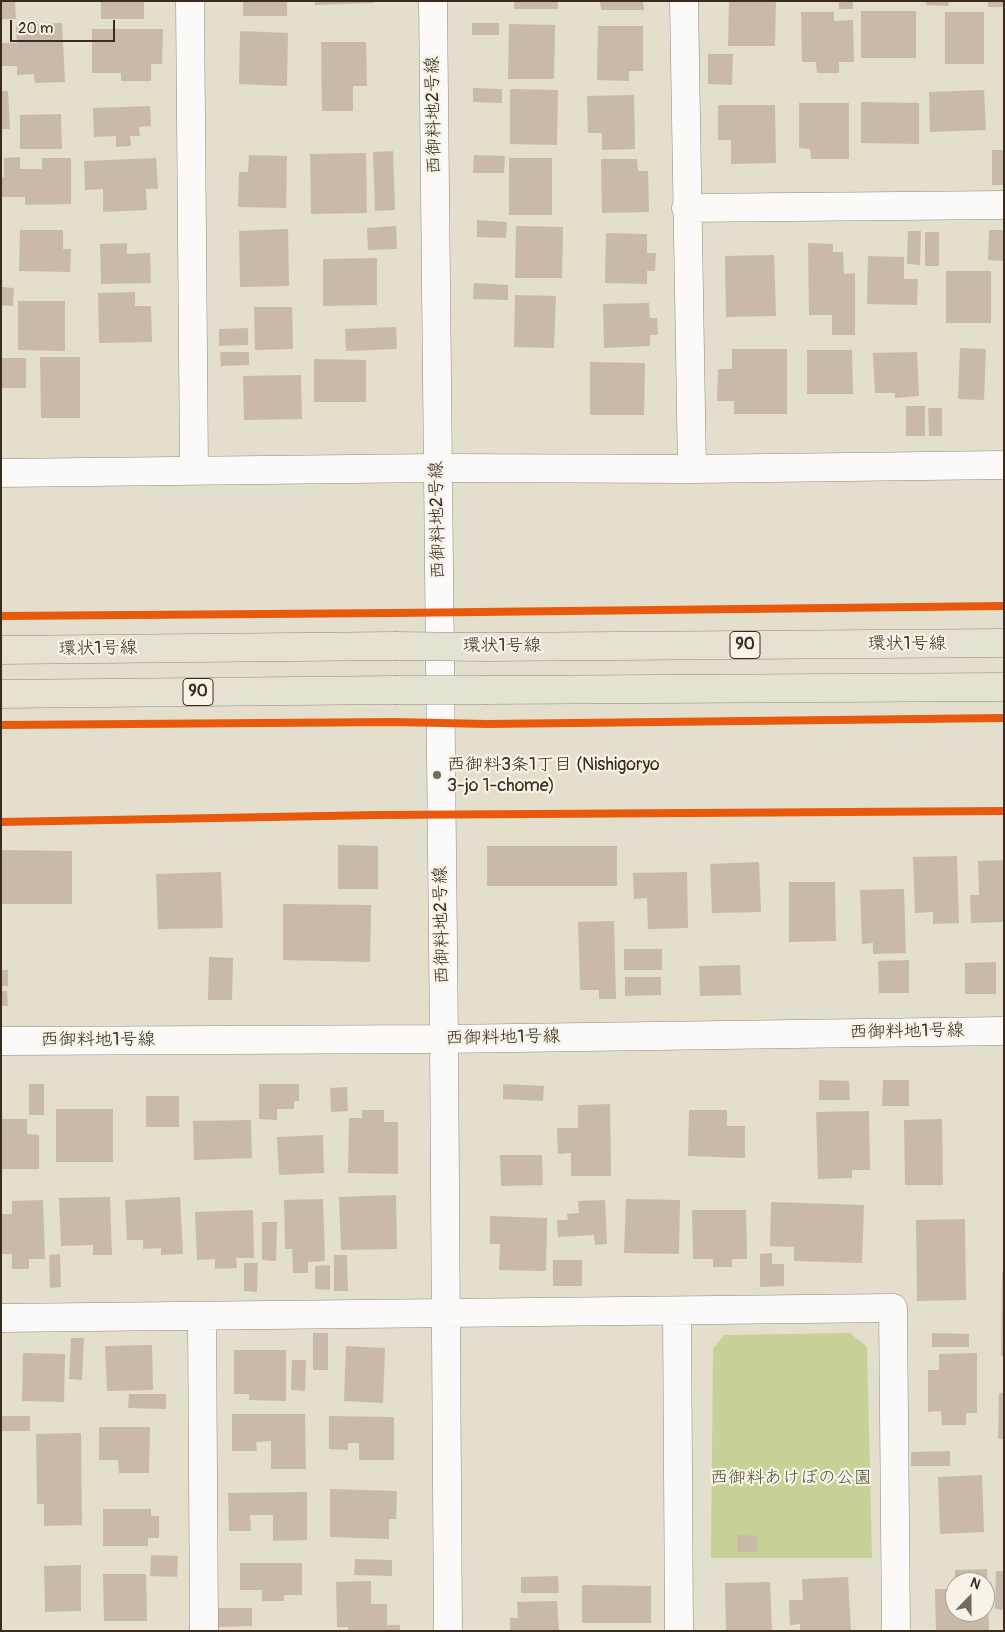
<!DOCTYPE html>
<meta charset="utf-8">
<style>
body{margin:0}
#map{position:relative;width:1005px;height:1632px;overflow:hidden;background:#e4decd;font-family:Pangolin,sans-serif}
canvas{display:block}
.frame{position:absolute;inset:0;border:2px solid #3b2a1e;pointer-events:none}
.north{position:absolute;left:945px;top:1572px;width:50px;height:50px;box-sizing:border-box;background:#f7f3e8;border:1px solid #aca397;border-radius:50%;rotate:22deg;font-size:14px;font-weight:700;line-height:20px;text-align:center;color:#3b2a1e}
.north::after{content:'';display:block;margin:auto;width:18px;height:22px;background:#76695b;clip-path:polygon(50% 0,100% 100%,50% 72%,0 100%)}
.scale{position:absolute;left:10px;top:20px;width:105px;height:22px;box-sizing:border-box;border:2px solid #3b2a1e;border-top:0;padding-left:6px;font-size:15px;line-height:18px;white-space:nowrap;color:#3b2a1e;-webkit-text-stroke:4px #f7f3e8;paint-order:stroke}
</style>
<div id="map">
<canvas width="1005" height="1632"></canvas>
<div class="frame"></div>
<div class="north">N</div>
<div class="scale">20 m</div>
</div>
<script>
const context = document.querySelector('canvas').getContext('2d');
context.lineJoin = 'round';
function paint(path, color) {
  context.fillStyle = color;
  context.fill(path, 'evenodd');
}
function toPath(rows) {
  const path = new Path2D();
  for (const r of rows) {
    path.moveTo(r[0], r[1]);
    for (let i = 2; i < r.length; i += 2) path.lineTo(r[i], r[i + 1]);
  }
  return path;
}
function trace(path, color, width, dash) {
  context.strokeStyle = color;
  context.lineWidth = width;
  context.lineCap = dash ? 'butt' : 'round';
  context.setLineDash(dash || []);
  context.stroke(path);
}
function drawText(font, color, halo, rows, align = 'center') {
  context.font = font + ' Pangolin,"Klee One",sans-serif';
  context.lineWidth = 4.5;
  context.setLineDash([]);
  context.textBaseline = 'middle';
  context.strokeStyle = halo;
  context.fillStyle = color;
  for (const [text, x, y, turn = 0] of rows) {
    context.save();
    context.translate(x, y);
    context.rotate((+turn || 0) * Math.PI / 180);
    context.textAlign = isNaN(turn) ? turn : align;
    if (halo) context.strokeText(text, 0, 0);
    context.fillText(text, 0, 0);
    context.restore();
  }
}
paint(toPath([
 [850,1333,867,1347,872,1558,711,1558,713,1349,724,1335]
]), '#c7d095');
paint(toPath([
 [1,1,15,1,16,19,1,19],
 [101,1,144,1,144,19,101,19],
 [243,1,287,1,287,16,243,16],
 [315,1,374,1,374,3,315,5],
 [514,1,558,1,558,9,514,9],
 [600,1,643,1,644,10,601,10],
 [729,1,776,1,775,46,728,46],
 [839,1,853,1,853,9,839,9],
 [926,1,949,1,948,6,926,5],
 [988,1,1004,1,1004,7,988,7],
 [861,11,916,11,916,58,861,58],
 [801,12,834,12,834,21,853,20,854,62,839,62,839,73,817,73,816,62,802,62],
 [945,12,984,12,984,64,945,64],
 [62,23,65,82,35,83,34,74,17,75,17,66,1,66,1,43,17,43,16,25],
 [472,23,499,23,499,35,472,35],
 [509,24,555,25,554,79,508,79],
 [598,26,643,26,643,71,629,71,629,81,597,80],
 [92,29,163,29,162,64,151,64,151,81,121,81,121,73,92,73],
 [240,31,288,33,287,86,239,84],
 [321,42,366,42,367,86,353,86,353,111,322,111],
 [708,54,733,54,732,85,708,84],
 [473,88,502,89,502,103,473,102],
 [510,89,558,90,557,145,510,144],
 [984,90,986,130,930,132,929,92],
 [1,91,8,91,10,129,1,129],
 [634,95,635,149,602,150,602,133,588,133,587,96],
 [861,102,919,103,919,144,861,143],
 [799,103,849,103,849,159,811,159,810,149,799,148],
 [718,105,775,105,776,163,731,164,731,140,718,140],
 [150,106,151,126,139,127,140,136,130,136,131,146,116,147,116,136,94,137,93,108],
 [61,114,62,149,20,149,20,115],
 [992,150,1004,150,1004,185,992,185],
 [393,151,395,210,375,211,373,152],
 [366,153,367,213,311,214,310,154],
 [249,155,287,156,286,208,238,207,239,172,248,172],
 [474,155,505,156,504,173,473,173],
 [20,157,20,169,42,169,42,158,71,158,71,204,25,205,25,197,1,197,1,177,4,177,4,158],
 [156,158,158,189,146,189,147,210,103,212,103,189,85,190,84,161],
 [509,158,552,158,552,215,509,215],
 [601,159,637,159,638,171,648,171,649,212,602,213],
 [477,220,507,222,506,238,477,237],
 [396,226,397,249,368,250,367,228],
 [516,226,563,227,562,278,515,278],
 [288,229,289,286,240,287,239,231],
 [20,230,63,230,63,249,71,249,70,272,19,271],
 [989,230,1004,230,1004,261,988,260],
 [908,231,921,231,920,265,907,264],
 [925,232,939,232,939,266,925,266],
 [606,233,647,234,647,253,656,253,655,271,647,271,647,284,605,283],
 [127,243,127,254,150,253,151,283,101,284,100,244],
 [808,243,833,244,833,252,843,252,844,274,855,273,855,335,832,335,832,315,809,315],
 [774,255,776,316,726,317,725,256],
 [868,256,904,257,904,279,918,279,917,305,867,304],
 [377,258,377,305,323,306,323,259],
 [946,271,991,271,991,323,946,323],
 [474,283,508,285,508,300,473,299],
 [1,287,14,288,13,306,1,305],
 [135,292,135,306,151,306,152,342,99,343,98,293],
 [515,295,556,296,554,348,514,347],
 [18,301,65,301,65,351,18,350],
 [649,303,650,318,657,318,658,335,650,335,650,346,604,348,603,304],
 [254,307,292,307,293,349,255,350],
 [396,327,397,349,346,351,345,329],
 [248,328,248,345,219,346,219,329],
 [960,348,986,349,984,400,958,399],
 [732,349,787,349,787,414,734,414,734,401,717,401,718,369,732,369],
 [807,350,852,350,853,394,807,394],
 [220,352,249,352,249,365,221,366],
 [917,352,919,396,895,398,895,393,875,393,873,353],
 [40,357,80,357,80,418,41,418],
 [1,358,26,358,26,388,1,388],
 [314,359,366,360,366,402,314,402],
 [590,362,645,363,644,415,590,415],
 [301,375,302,419,244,420,243,376],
 [906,406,925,406,925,436,906,436],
 [928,408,942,408,942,436,929,436],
 [338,845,378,846,378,889,338,889],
 [487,846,617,846,617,886,487,886],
 [2,850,72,851,72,904,2,904],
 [957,856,959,923,933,924,933,912,915,913,913,857],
 [1004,860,1004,922,971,923,970,895,979,895,978,861],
 [759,862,761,912,712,913,710,864],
 [221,872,223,928,158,929,156,874],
 [687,872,688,928,648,929,647,898,634,899,633,873],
 [789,882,835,882,836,941,789,942],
 [904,889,906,953,873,954,873,943,862,944,860,890],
 [283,904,371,905,370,962,283,960],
 [614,921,616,999,599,999,599,990,580,990,578,922],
 [624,949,662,949,662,970,624,970],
 [209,957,233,958,232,1000,208,1000],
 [909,960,909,993,879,993,878,961],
 [996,962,996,994,965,994,965,963],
 [740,965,741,995,700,996,699,966],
 [1,970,8,970,8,986,1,986],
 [625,977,661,977,661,995,625,996],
 [1,991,7,991,8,1006,1,1006],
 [819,1080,849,1081,850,1100,819,1100],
 [883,1080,909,1080,909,1106,882,1106],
 [29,1084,44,1084,44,1115,29,1115],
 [259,1084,299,1084,299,1101,294,1101,294,1109,277,1109,277,1120,259,1119],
 [503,1084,544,1086,543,1101,503,1099],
 [347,1087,348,1111,331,1112,330,1088],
 [146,1096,179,1096,179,1127,146,1127],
 [610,1104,611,1176,571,1176,571,1153,558,1154,557,1128,578,1128,578,1105],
 [56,1109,113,1109,113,1162,56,1162],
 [362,1110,384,1110,384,1122,398,1122,398,1174,348,1173,349,1118,362,1118],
 [689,1110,727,1110,727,1126,745,1126,745,1158,688,1156],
 [869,1111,870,1170,852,1170,852,1178,818,1179,816,1112],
 [1,1119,27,1119,27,1134,39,1135,39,1169,1,1169],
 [942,1119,943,1185,905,1185,904,1120],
 [251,1120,252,1158,194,1160,193,1121],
 [323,1135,324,1173,279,1175,277,1137],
 [500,1155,542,1155,543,1185,501,1186],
 [396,1195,397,1249,341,1250,339,1197],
 [110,1197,112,1255,93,1255,93,1245,61,1246,59,1198],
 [180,1197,183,1254,161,1255,161,1248,143,1249,143,1240,127,1240,125,1200],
 [323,1199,325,1261,308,1262,308,1273,293,1273,292,1249,285,1249,284,1200],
 [626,1199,680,1200,679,1254,624,1253],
 [43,1200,45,1259,29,1259,29,1269,12,1269,12,1254,1,1254,1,1214,12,1214,12,1201],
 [605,1200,607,1244,595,1245,594,1235,558,1237,557,1220,568,1220,567,1214,579,1213,578,1201],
 [771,1202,864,1205,862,1263,794,1261,794,1247,770,1246],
 [253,1210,254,1258,236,1258,237,1268,215,1269,215,1259,197,1260,195,1212],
 [692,1210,746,1210,747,1259,732,1259,732,1267,713,1267,713,1259,693,1259],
 [490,1216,547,1218,546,1271,499,1270,500,1244,490,1244],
 [965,1219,966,1300,917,1301,916,1220],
 [262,1222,277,1222,276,1261,262,1260],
 [772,1253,772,1264,784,1264,784,1286,760,1287,760,1254],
 [60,1254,61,1287,50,1288,49,1255],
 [334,1255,347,1255,348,1291,334,1291],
 [553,1260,582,1260,582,1286,553,1286],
 [244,1263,258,1263,257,1292,244,1291],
 [330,1265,330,1290,315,1289,315,1266],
 [1002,1272,1004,1272,1004,1356,1001,1356],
 [313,1333,328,1333,328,1370,313,1370],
 [932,1333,969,1334,969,1347,932,1347],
 [71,1338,84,1338,82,1380,69,1379],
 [152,1345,153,1390,107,1391,105,1346],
 [346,1346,385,1348,383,1403,344,1401],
 [234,1350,286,1350,286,1401,249,1400,249,1394,234,1394],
 [23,1353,65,1354,64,1402,22,1401],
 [977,1353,977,1413,966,1413,966,1425,942,1425,941,1411,928,1412,928,1370,939,1370,939,1354],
 [292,1360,306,1360,305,1391,291,1390],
 [999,1393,1004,1393,1004,1439,998,1439],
 [129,1394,166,1394,166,1409,128,1408],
 [232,1414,305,1414,306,1469,271,1469,271,1441,256,1442,257,1451,232,1451],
 [1,1416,30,1416,30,1431,1,1431],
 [329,1416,394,1417,394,1460,359,1460,359,1443,348,1443,348,1450,329,1449],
 [99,1427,150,1427,149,1473,119,1473,118,1460,99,1460],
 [81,1433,82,1525,44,1526,44,1504,37,1504,36,1434],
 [950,1451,950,1466,911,1466,911,1452],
 [982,1475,984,1532,940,1534,938,1477],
 [330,1489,397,1491,396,1519,389,1519,389,1539,330,1537],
 [307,1492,307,1540,273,1541,273,1515,250,1515,251,1531,229,1531,228,1493],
 [103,1509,151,1509,151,1516,159,1516,159,1538,148,1538,148,1546,103,1546],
 [738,1535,757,1536,757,1552,737,1552],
 [151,1555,178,1556,177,1577,150,1576],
 [355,1559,392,1560,392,1576,354,1575],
 [240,1563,302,1563,302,1595,284,1595,284,1601,262,1601,262,1590,240,1590],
 [81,1565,81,1611,45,1612,44,1566],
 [987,1569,989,1631,936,1631,935,1589,955,1589,955,1612,985,1612,985,1582,955,1582,955,1570],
 [996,1571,1004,1571,1004,1610,995,1609],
 [103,1574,146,1574,147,1621,104,1621],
 [558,1576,559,1593,521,1593,521,1577],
 [848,1577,851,1631,800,1631,800,1624,790,1625,789,1600,803,1600,802,1579],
 [371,1581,371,1604,387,1604,387,1625,400,1625,400,1631,348,1631,348,1627,337,1627,336,1582],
 [770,1582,772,1631,726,1631,725,1583],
 [582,1585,651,1586,651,1623,582,1623],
 [557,1601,559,1631,510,1631,510,1618,518,1618,517,1602],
 [218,1608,252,1608,252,1626,218,1627]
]), '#c9b9a8');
const minor = toPath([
 [190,1,194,470],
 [684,1,692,469],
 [686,208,1004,205],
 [1,473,438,468,692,469,1004,465],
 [444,1039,448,1631],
 [677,1311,679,1631],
 [202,1316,204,1631],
 [1,1318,893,1308,896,1631]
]);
const tertiary = toPath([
 [433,1,444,1039],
 [1,1041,444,1039,1004,1031]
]);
const primary = toPath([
 [487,647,1004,643],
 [1,650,394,646],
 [487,690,1004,687],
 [1,694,394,690]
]);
trace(minor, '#908a80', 29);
trace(tertiary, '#908a80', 29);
trace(primary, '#908a80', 29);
trace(minor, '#fbfaf8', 28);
trace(tertiary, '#fbfaf8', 28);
trace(primary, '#e5e1d3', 28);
const primaryBridge = toPath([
 [394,646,487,647],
 [394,690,487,690]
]);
trace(primaryBridge, '#908a80', 29, []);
trace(primaryBridge, '#e5e1d3', 28);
trace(toPath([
 [1,616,393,613,1004,606],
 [1,725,394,722,487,724,1004,718],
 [1,822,377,815,1004,811]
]), '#e8590c', 8);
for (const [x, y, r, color] of [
 [437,775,5,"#76695b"]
]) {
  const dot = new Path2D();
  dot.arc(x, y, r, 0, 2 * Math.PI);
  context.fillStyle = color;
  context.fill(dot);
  trace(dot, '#f7f3e8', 2);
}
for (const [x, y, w] of [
 [745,645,30],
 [198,692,30]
]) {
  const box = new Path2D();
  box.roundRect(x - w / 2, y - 13.5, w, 27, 4);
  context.fillStyle = '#f7f3e8';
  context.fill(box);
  trace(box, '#3b2a1e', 1);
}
drawText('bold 16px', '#3b2a1e', null, [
 ["90",745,645],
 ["90",198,692]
]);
drawText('18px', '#3b2a1e', '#f7f3e8', [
 ["西御料地2号線",434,115,-91],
 ["西御料地2号線",438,520,-91],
 ["環状1号線",907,644],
 ["環状1号線",502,646],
 ["環状1号線",98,649,-1],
 ["西御料地2号線",442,925,-91],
 ["西御料地1号線",907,1032,-1],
 ["西御料地1号線",503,1038,-1],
 ["西御料地1号線",98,1040]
]);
drawText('18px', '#3b2a1e', '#f7f3e8', [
 ["西御料3条1丁目 (Nishigoryo",447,765],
 ["3-jo 1-chome)",447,786]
], 'left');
drawText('18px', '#585030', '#f7f3e8', [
 ["西御料あけぼの公園",791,1478]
]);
</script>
